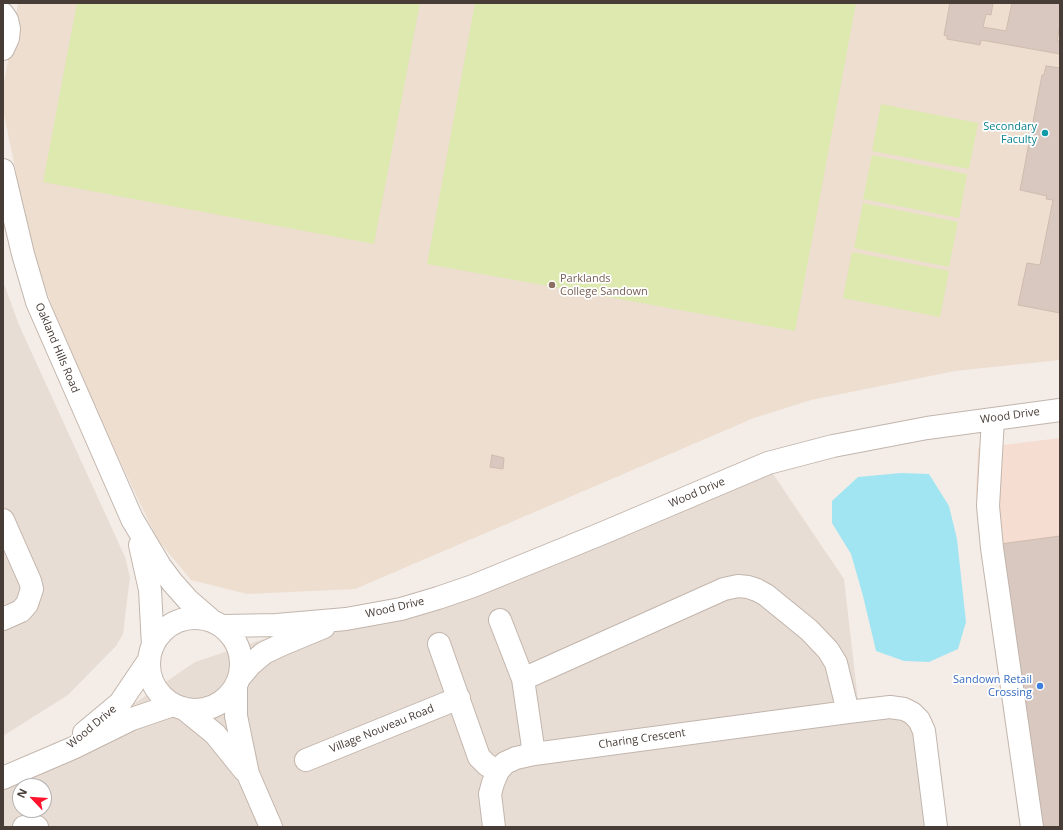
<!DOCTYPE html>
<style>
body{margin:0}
#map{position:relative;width:1063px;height:830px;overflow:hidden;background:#f4ede7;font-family:"Open Sans",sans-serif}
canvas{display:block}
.frame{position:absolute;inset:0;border:4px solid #473c36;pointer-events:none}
.north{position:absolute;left:12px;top:778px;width:40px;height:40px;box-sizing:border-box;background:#fff;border:1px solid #b5b1af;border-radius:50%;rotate:295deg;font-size:11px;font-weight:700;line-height:16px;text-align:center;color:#473c36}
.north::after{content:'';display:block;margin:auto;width:14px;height:18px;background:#fe132c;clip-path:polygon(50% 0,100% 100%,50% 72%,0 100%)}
</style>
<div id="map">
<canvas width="1063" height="830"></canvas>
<div class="frame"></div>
<div class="north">N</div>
</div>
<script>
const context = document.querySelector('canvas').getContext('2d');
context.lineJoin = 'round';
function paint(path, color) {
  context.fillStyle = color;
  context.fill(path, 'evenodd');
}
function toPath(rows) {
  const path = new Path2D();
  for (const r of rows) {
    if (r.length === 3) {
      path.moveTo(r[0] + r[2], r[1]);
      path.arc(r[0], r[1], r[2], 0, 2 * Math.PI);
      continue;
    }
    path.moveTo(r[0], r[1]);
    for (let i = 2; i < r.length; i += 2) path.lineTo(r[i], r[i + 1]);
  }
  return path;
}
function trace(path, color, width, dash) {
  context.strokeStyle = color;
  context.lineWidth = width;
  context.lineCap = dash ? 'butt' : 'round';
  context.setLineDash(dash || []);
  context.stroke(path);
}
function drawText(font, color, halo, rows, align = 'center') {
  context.font = font + ' "Open Sans",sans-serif';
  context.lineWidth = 3.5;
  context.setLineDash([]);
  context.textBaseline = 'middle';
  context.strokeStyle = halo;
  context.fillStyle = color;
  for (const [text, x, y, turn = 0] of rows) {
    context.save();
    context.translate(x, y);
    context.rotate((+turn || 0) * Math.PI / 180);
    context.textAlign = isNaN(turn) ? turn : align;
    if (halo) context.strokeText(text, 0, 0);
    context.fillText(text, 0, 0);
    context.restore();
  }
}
paint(toPath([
 [3,281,19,325,125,557,130,577,123,634,116,646,68,695,3,736],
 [767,465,844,579,859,709,913,712,937,827,3,827,3,777,72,746,195,662,297,628,401,610],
 [20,786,44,786,44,810,20,810]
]), '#e8ddd5');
paint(toPath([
 [1060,438,1060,827,1022,827,976,493,978,448]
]), '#f6ddd1');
paint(toPath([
 [18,3,1060,3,1060,360,955,371,811,400,754,418,355,589,247,594,191,580,157,539,118,457,57,322,32,249,3,110,3,88]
]), '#edded0');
paint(toPath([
 [77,3,420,3,374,244,43,182],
 [475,3,856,3,795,331,427,264],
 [881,104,978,123,969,169,872,151],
 [872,155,967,174,959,218,863,199],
 [863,203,958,222,949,267,854,248],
 [852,252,949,271,940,317,843,298]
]), '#dde9af');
paint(toPath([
 [901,473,929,474,949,506,957,539,966,622,958,649,929,662,904,661,876,651,863,596,851,554,832,523,832,501,858,477]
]), '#a2e5f2');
const building = toPath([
 [950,3,993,3,991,15,986,14,983,27,1006,31,1012,3,1060,3,1060,24,1057,41,1060,41,1060,54,981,40,980,45,947,39,947,36,944,35,950,3],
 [1046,66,1060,68,1060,313,1018,305,1027,263,1040,265,1053,200,1046,199,1047,196,1020,190,1042,75,1044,75,1046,66],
 [492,455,504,458,503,469,490,467,492,455],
 [1060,536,1060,827,1039,827,1000,544,1060,536]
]);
paint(building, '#d9c8bf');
trace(building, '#d1bbaf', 1);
const minor = toPath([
 [3,14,7,20,9,29,8,38,3,49],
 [3,170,23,254,37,302,132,519,160,566,172,582,188,600,210,619],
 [993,419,988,506,992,548,1032,827],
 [3,520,30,581,32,589,27,604,21,611,3,619],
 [140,545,150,590,153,646],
 [195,664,46],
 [500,620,523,679,534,754],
 [223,626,277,625,346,619,401,609,438,598,473,586,603,533,768,463,833,446,927,428,1060,410],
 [439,644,479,757,487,765,498,771],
 [240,677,251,664,264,653,283,644,324,627],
 [523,679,724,589,738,586,748,587,757,590,766,595,809,630,828,650,836,663,848,712],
 [236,686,236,716,248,774,271,827],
 [183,708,215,734,244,770],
 [84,733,120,703,149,660],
 [306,760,459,698],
 [3,778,73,748,132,719,173,705],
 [24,827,37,827],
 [494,827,490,794,493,783,498,771,505,763,516,758,534,754,848,712,890,707,904,709,912,713,919,720,924,731,936,827]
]);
trace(minor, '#c2b5ac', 24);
trace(minor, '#fff', 22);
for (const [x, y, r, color] of [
 [1045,133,4,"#0f9aa8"],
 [552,285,4,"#8d6e63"],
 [1040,686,4,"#3f7fe0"]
]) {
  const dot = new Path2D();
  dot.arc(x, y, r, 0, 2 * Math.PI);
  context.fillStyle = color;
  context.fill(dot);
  trace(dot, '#fff', 1.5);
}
drawText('11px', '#0d838f', '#fff', [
 ["Secondary",1037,127],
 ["Faculty",1037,140]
], 'right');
drawText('11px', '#785e54', '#fff', [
 ["Parklands",560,279],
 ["College Sandown",560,292]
], 'left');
drawText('11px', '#473c36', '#fff', [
 ["Oakland Hills Road",57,348,67],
 ["Wood Drive",1010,416,-8],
 ["Wood Drive",697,493,-23],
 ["Wood Drive",395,608,-13],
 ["Wood Drive",92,727,-40],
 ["Village Nouveau Road",382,729,-22],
 ["Charing Crescent",642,739,-8]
]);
drawText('11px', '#366cbe', '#fff', [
 ["Sandown Retail",1032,680],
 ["Crossing",1032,693]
], 'right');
</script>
